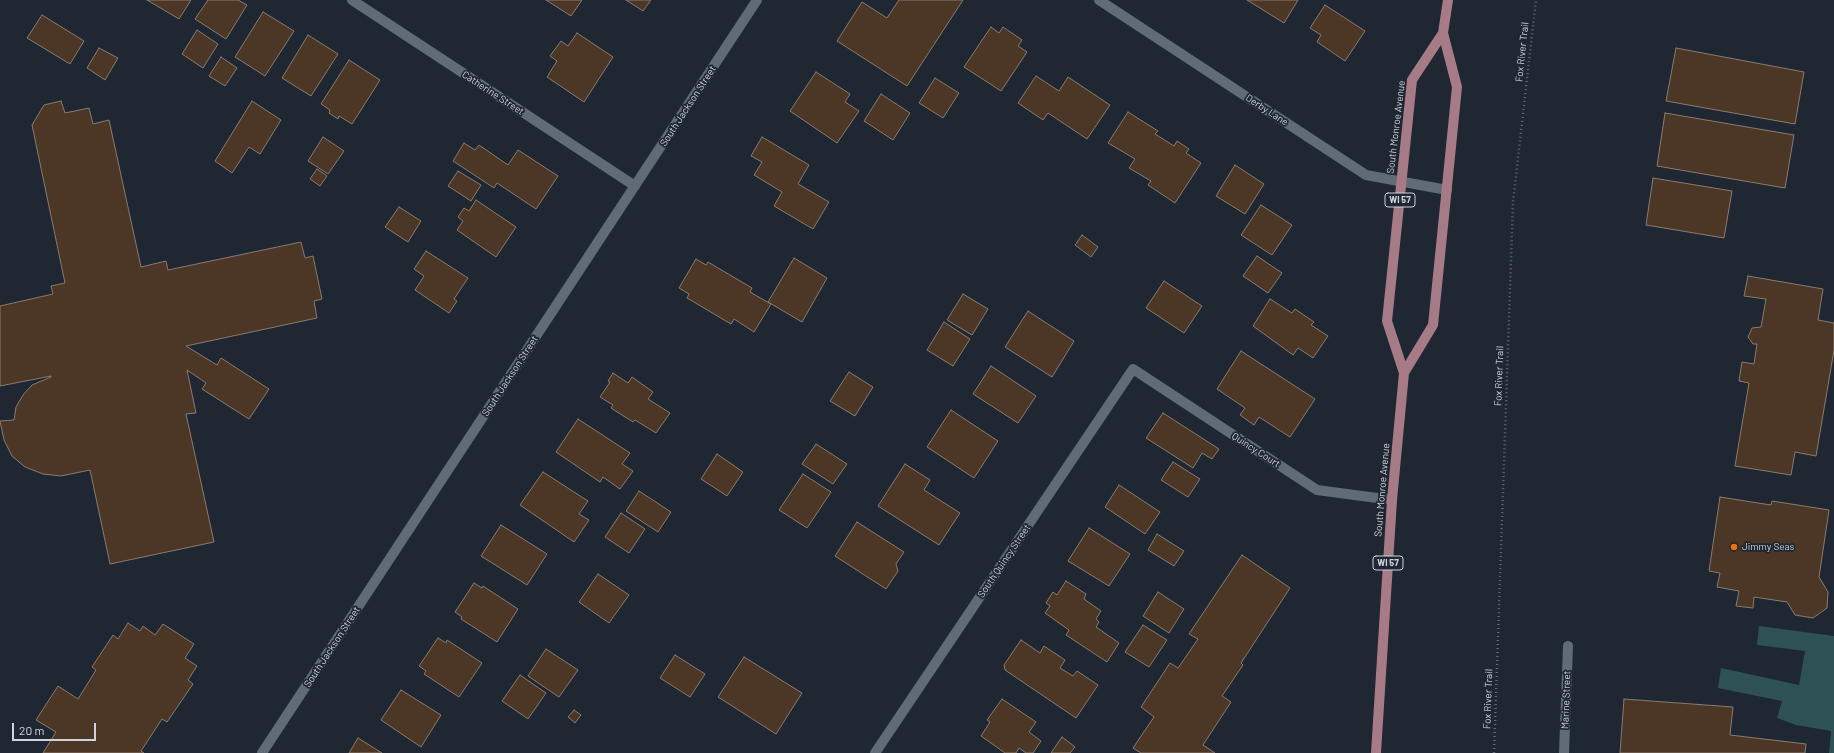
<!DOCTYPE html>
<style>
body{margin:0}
#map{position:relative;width:1834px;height:753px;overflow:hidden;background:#1e2732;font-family:Barlow,sans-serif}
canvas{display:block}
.scale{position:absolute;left:12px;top:723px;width:84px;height:18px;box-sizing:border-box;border:2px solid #ced4db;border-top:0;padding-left:5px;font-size:12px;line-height:14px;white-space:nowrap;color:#ced4db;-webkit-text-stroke:3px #1e2732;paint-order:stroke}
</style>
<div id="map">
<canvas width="1834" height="753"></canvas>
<div class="scale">20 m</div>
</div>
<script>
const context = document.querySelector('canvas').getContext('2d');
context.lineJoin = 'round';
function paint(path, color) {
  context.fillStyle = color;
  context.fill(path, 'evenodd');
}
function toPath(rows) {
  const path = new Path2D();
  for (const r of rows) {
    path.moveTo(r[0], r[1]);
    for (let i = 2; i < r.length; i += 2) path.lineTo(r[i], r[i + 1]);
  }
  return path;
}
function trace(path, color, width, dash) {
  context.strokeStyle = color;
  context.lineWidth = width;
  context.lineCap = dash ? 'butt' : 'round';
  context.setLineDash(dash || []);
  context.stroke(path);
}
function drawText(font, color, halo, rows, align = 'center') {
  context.font = font + ' Barlow,sans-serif';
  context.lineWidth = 3.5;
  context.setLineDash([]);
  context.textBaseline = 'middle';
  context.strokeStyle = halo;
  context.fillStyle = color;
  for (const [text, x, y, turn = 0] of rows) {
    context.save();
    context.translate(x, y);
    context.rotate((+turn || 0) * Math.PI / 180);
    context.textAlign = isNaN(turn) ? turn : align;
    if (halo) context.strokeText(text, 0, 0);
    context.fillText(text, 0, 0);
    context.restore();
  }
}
paint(toPath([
 [1759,626,1834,636,1834,753,1829,753,1831,731,1796,725,1777,718,1782,701,1718,688,1721,668,1799,685,1805,651,1757,645]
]), '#2e5154');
const building = toPath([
 [147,0,191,0,179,19,147,0],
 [208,0,238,0,247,5,226,39,195,19,208,0],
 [546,0,582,0,571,16,546,0],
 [626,0,651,0,643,11,626,0],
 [899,0,963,0,907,86,837,41,862,2,887,18,899,0],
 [1247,0,1298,0,1284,23,1247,0],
 [1325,5,1365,31,1345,61,1317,42,1321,35,1310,28,1325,5],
 [263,12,294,31,265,76,235,57,263,12],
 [42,15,84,41,70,64,27,38,42,15],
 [991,27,999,33,1003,27,1022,40,1018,46,1027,52,1001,91,964,67,991,27],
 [197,30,218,44,203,68,182,54,197,30],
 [577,33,613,57,584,102,547,77,557,61,550,56,561,41,568,46,577,33],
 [308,35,338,54,311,96,282,78,308,35],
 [99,48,118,58,105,80,87,68,99,48],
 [1676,48,1804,72,1795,124,1666,101,1676,48],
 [221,57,237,68,225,86,209,76,221,57],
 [349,60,380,80,352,124,339,116,338,119,329,113,330,110,321,104,349,60],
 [816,72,850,94,845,102,859,111,837,143,790,111,816,72],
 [1036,76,1059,91,1068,77,1110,105,1087,139,1048,113,1043,120,1018,103,1036,76],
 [935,78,959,93,943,118,919,103,935,78],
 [881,94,910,113,893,140,864,121,881,94],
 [61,101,65,113,89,108,93,124,109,120,141,267,166,261,168,270,301,242,305,258,313,256,322,299,314,301,317,318,186,346,217,365,221,358,269,389,249,419,202,389,206,383,187,370,196,413,186,414,214,542,110,564,90,470,61,476,43,474,25,467,12,456,4,440,0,421,14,420,16,407,23,395,32,385,51,377,51,376,0,386,0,306,53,294,51,286,65,283,32,125,44,105,61,101],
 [252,101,281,120,260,154,249,147,232,173,215,161,252,101],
 [1128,112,1158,131,1155,134,1174,146,1177,141,1189,149,1186,153,1201,163,1175,203,1148,185,1151,181,1129,168,1135,159,1108,143,1128,112],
 [1665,113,1794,135,1785,188,1657,166,1665,113],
 [323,137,344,151,328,174,308,161,323,137],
 [762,137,809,165,798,184,829,202,813,229,774,206,782,192,754,175,762,162,751,156,762,137],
 [464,143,475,150,479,145,508,165,518,150,558,176,536,209,497,183,494,188,453,161,464,143],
 [1235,165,1264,184,1245,214,1216,196,1235,165],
 [317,169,327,176,320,186,310,179,317,169],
 [458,171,481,185,471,201,448,186,458,171],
 [1653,178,1732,191,1724,238,1646,225,1653,178],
 [476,200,516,227,496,257,457,230,463,221,458,217,464,208,469,211,476,200],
 [1261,205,1292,225,1272,255,1241,235,1261,205],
 [399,207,421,221,408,242,385,227,399,207],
 [1082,235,1098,247,1091,257,1075,245,1082,235],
 [426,251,468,278,454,299,457,301,449,313,415,290,424,276,414,269,426,251],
 [1257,256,1282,273,1268,293,1243,276,1257,256],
 [794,258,827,278,802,322,768,302,794,258],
 [696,259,706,265,708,262,752,288,750,292,771,304,754,332,734,319,731,324,687,298,689,294,679,288,696,259],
 [1748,276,1823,289,1818,320,1834,323,1834,350,1816,456,1795,452,1791,475,1735,466,1749,383,1739,381,1742,362,1754,364,1757,344,1753,344,1748,337,1752,328,1761,327,1766,299,1744,296,1748,276],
 [1164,281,1202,306,1184,333,1146,308,1164,281],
 [963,294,988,309,972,335,947,320,963,294],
 [1270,299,1292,313,1295,309,1314,322,1311,325,1328,336,1313,358,1298,348,1293,355,1253,326,1270,299],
 [1028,311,1074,341,1052,377,1005,347,1028,311],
 [944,322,970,339,953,366,927,350,944,322],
 [1241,351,1315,399,1290,437,1259,417,1254,425,1240,415,1245,408,1217,389,1241,351],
 [991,366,1036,396,1018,423,973,394,991,366],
 [849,372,873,387,855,416,830,401,849,372],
 [613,373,628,383,632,377,653,392,648,399,670,413,656,433,635,420,633,422,611,408,613,405,600,397,610,382,608,381,613,373],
 [951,410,998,441,974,478,927,447,951,410],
 [1163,413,1219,449,1212,459,1202,453,1193,468,1146,438,1163,413],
 [578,419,630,453,622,464,633,471,620,489,603,477,600,482,556,452,578,419],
 [816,444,847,464,833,484,802,464,816,444],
 [717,454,743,472,727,496,701,479,717,454],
 [1173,462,1200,479,1188,497,1161,480,1173,462],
 [905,464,930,480,924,490,960,513,939,545,878,506,905,464],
 [543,472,588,501,579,514,589,520,574,542,520,505,543,472],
 [803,474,831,492,807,528,779,510,803,474],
 [1119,485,1160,512,1145,534,1105,507,1119,485],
 [639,491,671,512,658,532,626,511,639,491],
 [1720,497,1771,505,1772,501,1829,510,1819,577,1828,592,1827,608,1813,618,1795,615,1787,602,1754,597,1753,608,1736,606,1739,591,1717,587,1720,573,1709,571,1720,497],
 [621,513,645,529,629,553,605,537,621,513],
 [857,522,904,552,896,564,898,571,886,589,835,556,857,522],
 [501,525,547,554,527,585,481,556,501,525],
 [1089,528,1130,554,1109,586,1068,561,1089,528],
 [1157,534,1184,551,1174,566,1148,550,1157,534],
 [1242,555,1290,588,1241,663,1243,665,1222,696,1231,702,1203,745,1215,753,1141,753,1133,748,1154,717,1141,707,1170,663,1178,668,1198,639,1189,634,1242,555],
 [598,574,629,595,609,623,579,602,598,574],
 [1066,581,1086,594,1084,599,1101,611,1096,619,1099,622,1096,627,1119,643,1107,662,1066,635,1069,630,1045,613,1050,606,1046,603,1053,592,1057,595,1066,581],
 [474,583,482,588,483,586,518,609,497,642,461,619,462,617,455,612,474,583],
 [1158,592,1184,609,1169,633,1143,616,1158,592],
 [128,623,140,631,143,626,155,635,163,624,194,644,185,658,197,666,188,680,193,684,167,722,162,719,141,751,144,753,43,753,56,732,36,720,58,686,78,699,96,670,92,667,113,635,118,639,128,623],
 [1143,625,1167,640,1149,667,1125,652,1143,625],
 [438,638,446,643,447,640,482,663,459,697,424,674,426,671,419,666,438,638],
 [1021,640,1040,653,1044,646,1065,660,1060,668,1073,676,1077,671,1098,685,1076,718,1005,670,1004,665,1021,640],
 [546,649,578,670,559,697,528,676,546,649],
 [675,655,705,674,690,697,660,678,675,655],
 [744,657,802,693,776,734,718,697,744,657],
 [520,675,546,693,528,719,502,701,520,675],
 [401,690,441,715,421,747,381,720,401,690],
 [1002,699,1036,722,1029,732,1041,741,1033,753,1026,753,1019,748,1016,753,1005,753,981,736,990,722,987,720,1002,699],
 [1624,699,1733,707,1730,735,1806,744,1805,753,1620,753,1624,699],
 [574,710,581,715,575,723,568,717,574,710],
 [1062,737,1075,747,1070,753,1051,753,1062,737],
 [358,738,382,753,349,753,358,738]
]);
paint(building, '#4c3727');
trace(building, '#8a7b71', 1);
trace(toPath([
 [1494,753,1513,202,1536,0]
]), '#626a73', 2.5, [1, 3]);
trace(toPath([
 [352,0,635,186],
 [1099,0,1366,175,1447,190],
 [262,753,757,0],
 [875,753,1133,369,1317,490,1392,500],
 [1564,753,1568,646]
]), '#606b77', 10);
trace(toPath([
 [1404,373,1433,325,1457,87,1443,33,1448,0],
 [1376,753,1392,500,1404,373,1387,321,1412,80,1443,33]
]), '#a77b86', 10);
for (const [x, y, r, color] of [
 [1734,547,4,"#e8710a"]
]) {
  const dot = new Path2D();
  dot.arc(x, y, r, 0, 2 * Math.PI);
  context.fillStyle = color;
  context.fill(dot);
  trace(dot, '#1e2732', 1.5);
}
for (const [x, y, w] of [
 [1400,200,30],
 [1388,563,30]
]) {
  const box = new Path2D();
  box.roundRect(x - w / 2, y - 7, w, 14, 3);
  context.fillStyle = '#1e2732';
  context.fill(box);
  trace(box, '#ced4db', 1);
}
drawText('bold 9px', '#ced4db', null, [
 ["WI 57",1400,200],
 ["WI 57",1388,563]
]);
drawText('10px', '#ced4db', '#1e2732', [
 ["Fox River Trail",1522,52,-84],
 ["Catherine Street",493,93,33],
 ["South Jackson Street",688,106,-57],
 ["Derby Lane",1267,110,33],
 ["South Monroe Avenue",1396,127,-83],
 ["South Jackson Street",510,376,-57],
 ["Fox River Trail",1499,376,-88],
 ["Quincy Court",1256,450,33],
 ["South Monroe Avenue",1382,490,-85],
 ["South Quincy Street",1004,561,-56],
 ["South Jackson Street",332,647,-57],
 ["Fox River Trail",1488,699,-88],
 ["Marine Street",1566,700,-88]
]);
drawText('10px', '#ced4db', '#1e2732', [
 ["Jimmy Seas",1742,547]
], 'left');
</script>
